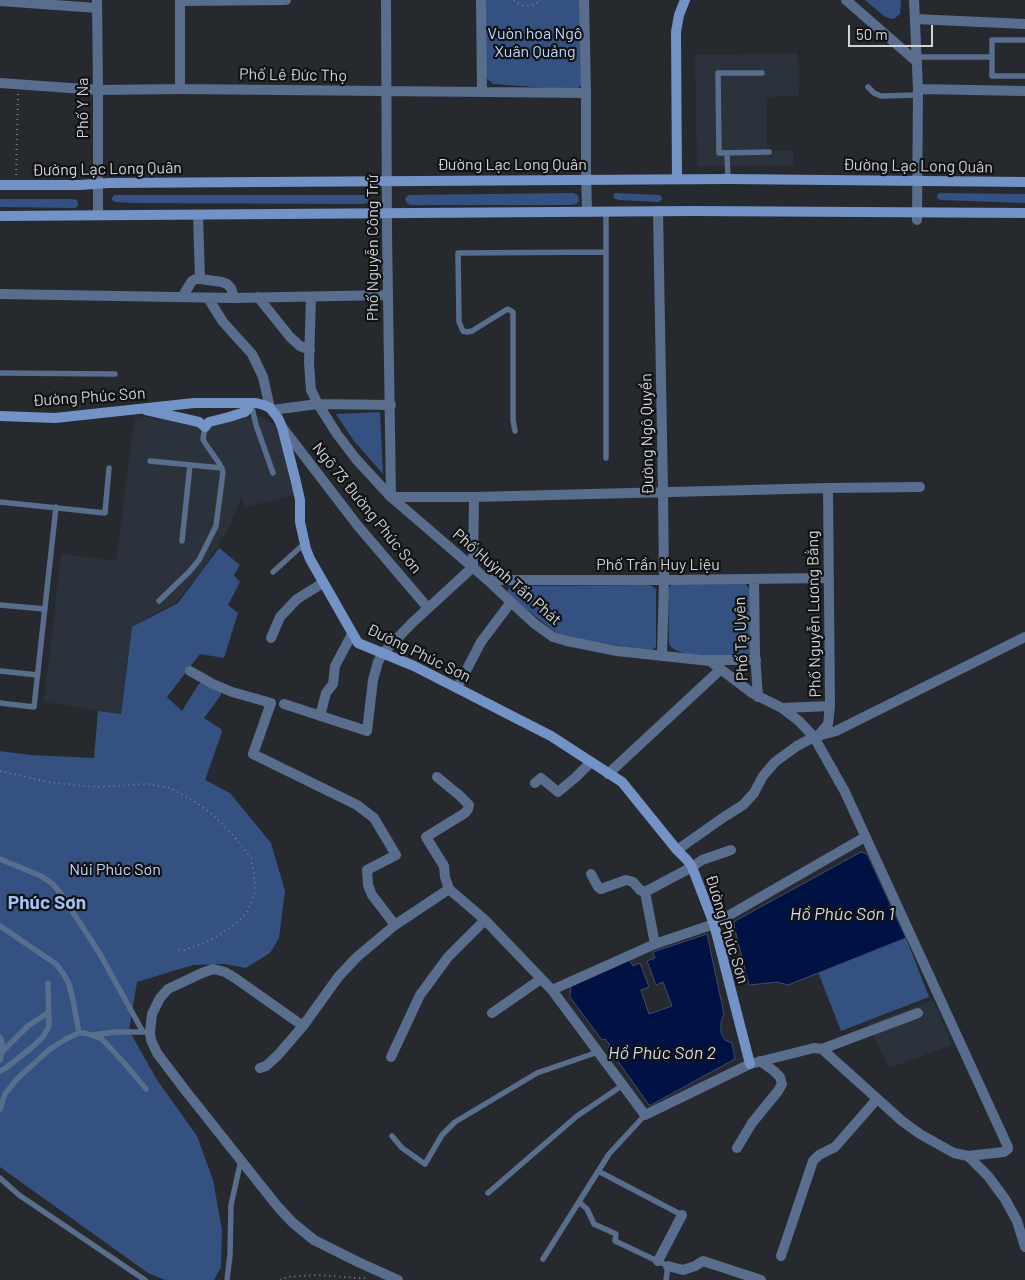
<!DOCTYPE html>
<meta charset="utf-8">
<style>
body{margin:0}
#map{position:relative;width:1025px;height:1280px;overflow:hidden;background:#262a2f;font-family:Barlow,sans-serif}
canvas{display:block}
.scale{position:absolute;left:848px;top:25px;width:85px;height:22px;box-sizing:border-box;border:2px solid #d1d3d7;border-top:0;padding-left:6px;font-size:15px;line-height:18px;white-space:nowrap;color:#d1d3d7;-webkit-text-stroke:4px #111214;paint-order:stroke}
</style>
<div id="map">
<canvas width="1025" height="1280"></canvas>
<div class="scale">50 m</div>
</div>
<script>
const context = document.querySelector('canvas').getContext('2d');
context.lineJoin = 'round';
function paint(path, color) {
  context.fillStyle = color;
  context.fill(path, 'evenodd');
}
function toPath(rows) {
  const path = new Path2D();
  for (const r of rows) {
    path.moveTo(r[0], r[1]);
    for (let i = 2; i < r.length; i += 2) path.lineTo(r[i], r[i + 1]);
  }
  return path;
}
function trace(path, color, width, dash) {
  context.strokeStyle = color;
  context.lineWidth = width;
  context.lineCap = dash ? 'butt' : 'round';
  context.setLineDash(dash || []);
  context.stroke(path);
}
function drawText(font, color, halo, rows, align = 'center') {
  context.font = font + ' Barlow,sans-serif';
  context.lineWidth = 4.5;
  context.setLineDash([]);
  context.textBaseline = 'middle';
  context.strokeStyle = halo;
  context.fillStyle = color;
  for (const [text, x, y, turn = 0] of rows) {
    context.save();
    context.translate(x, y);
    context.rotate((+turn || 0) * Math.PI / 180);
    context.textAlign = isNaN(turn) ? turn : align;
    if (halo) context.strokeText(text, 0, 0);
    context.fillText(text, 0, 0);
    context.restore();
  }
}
paint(toPath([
 [798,53,799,96,767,97,767,150,793,151,793,166,697,166,695,55],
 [135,416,194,424,221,423,258,416,265,418,275,426,278,432,294,495,245,507,241,497,229,528,201,571,176,602,132,627,120,714,44,702,61,554,116,561],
 [933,1000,952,1045,889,1068,868,1024]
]), '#2c323c');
paint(toPath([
 [484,0,581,0,583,84,575,90,493,84,485,77],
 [865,0,901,0,900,14,895,18,892,19,888,18,884,16],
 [573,193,578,195,579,201,576,204,572,205,411,205,408,204,405,200,406,197,409,195],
 [616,193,658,195,660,195,662,198,661,201,658,202,619,200,613,198,614,194],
 [939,193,1025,194,1025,203,940,200,937,198,937,196],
 [114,195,365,195,369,200,368,203,362,204,132,203,115,202,112,200,112,198],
 [0,199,72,199,77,200,78,204,78,206,75,208,0,207],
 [380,412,383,474,354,441,336,414],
 [219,548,240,565,234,575,240,582,228,605,238,613,224,658,200,654,167,697,182,711,198,685,201,682,221,692,221,695,204,718,221,729,222,732,205,780,230,793,271,843,285,891,279,938,270,953,246,968,224,964,193,965,137,982,129,1030,157,1080,197,1136,213,1180,222,1230,221,1267,214,1280,165,1280,148,1273,0,1167,0,751,30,755,94,758,98,711,121,714,132,627,178,603],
 [672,583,745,583,750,590,751,654,717,658,692,656,675,650,670,646,669,643,668,591],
 [650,585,656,589,656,647,650,651,562,636,554,631,507,594,508,589,512,586],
 [906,938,929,997,841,1031,818,972]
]), '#345181');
const water = toPath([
 [861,852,867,854,906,938,788,985,777,982,749,985,735,930,734,924,735,921,861,852],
 [707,934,724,1014,721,1022,721,1033,725,1040,732,1043,735,1059,651,1105,649,1105,608,1047,610,1045,605,1039,602,1040,570,997,571,986,629,960,633,966,640,963,649,987,641,990,649,1014,672,1006,663,982,656,985,647,961,655,958,653,952,707,934]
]);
paint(water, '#001244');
trace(water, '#3f4c70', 1);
trace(toPath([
 [514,0,521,5,527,6,534,5,541,0],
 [16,175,18,94],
 [0,771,48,782,73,785,98,787,148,784,170,788,197,803,213,815,231,833,251,858,254,875,255,891,247,912,239,921,227,930,207,942,184,950,177,949],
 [280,1280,287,1277,318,1275,356,1278,366,1278]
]), '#7c7f84', 2, [1, 4]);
trace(toPath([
 [1025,40,992,40,992,76,1025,76],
 [917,57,992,57],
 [762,73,718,73,719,153,769,152],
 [868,87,874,93,881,96,918,95],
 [727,153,728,179],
 [606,211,606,458],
 [0,373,115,374],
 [251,403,256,425,273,473],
 [515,431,513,420,513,312,508,309,506,310,472,331,467,332,463,331,459,322,458,253,606,252],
 [150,461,222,468],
 [0,502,105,513,109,468],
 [182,541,190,465],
 [273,572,305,543],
 [159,601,189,572,199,560,216,526,223,472,219,463,205,443,203,439,205,427],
 [0,605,45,609],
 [0,671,38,675],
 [0,703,34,707,56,507],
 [0,859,41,876,53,884,61,894,100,954,143,1032],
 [0,926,56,964,63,973,69,984,73,1000,79,1033],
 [92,1035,116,1032,145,1032],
 [0,1037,2,1043,2,1052,28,1026,49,1012],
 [0,1060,2,1052],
 [0,1071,6,1068,31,1048,43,1037,49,1026,48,983],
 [0,1109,5,1094,17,1079,50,1049,66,1039,79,1033,85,1033,102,1039,126,1065,146,1089],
 [392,1136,402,1148,425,1164,442,1135,455,1122,537,1073,598,1052],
 [598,1171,682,1215],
 [0,1178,19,1195,145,1280],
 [488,1193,577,1116,623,1085],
 [579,1202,587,1209,594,1224,616,1234,615,1241,668,1266,666,1280],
 [543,1259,609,1154,645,1115],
 [227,1280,230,1255,231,1205,241,1160]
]), '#596d8d', 5.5);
trace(toPath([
 [97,0,98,90,98,215],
 [180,0,180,89],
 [386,0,387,231,391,497,474,497,828,488,920,487],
 [481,0,482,91],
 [584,0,586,93,586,170,587,212],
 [846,0,917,62],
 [914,0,918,89,917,220],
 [0,1,97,8],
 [180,1,286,0],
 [915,19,1025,24],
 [0,83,98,90,180,89,586,93],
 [918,89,1025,91],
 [658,211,663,492,664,580,662,656],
 [198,215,200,279,222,282,227,284,231,288,234,298],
 [0,294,234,298,388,295],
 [182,297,192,281,196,279,200,279],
 [258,297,290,337,300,346,310,350],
 [311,297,309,363,311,390,318,404,337,434,356,459,391,497,491,583,511,602,535,624,553,637,567,641,617,651,710,661,752,693,782,708,799,721,814,737,845,792,1008,1147,1008,1149,1004,1152,968,1156],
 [208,298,223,322,252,354,263,377,270,408],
 [272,410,318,404,391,405],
 [282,427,358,526,428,608],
 [754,579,755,654,758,697],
 [488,580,664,580,828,578],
 [271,638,280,617,297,599,323,583],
 [707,660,756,660],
 [190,671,213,684,232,692,271,703,253,754,357,805,374,818,396,855,367,870,368,885,372,895,395,925],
 [457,688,481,642,511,602],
 [284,704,367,731,373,680,378,662,383,653,412,623,473,567,474,497],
 [782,708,830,706],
 [320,716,326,693,333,684,335,666,352,634],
 [818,736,828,724,830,706,828,488],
 [608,774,721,669],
 [437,777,459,795,469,805,468,809,465,813,426,837,444,866,445,877,449,889,485,920,552,990,645,1115,750,1064,814,1048,822,1049,902,1121,920,1134,954,1153,968,1156,988,1176,1005,1199,1017,1221,1025,1247],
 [535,783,541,778,558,792,576,777,591,762],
 [677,850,724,817,743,805,754,793,763,776,775,762,797,746,814,737,836,731,1025,637],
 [591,874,598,887,601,889,626,880,630,881,633,882,640,890,645,892,692,867,702,860,731,850],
 [645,892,655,944],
 [552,990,655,944,714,924,865,837],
 [492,1013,541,979],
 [303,1026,235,978,225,972,213,969,202,973,168,989,160,998,152,1014,150,1032,151,1040,157,1053,185,1090,278,1207,293,1223,314,1240,358,1262,398,1280],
 [822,1049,918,1013],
 [391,1057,420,995,448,957,485,920],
 [260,1068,266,1066,278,1055,303,1026,339,976,357,957,395,925,449,889],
 [737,1148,752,1123,778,1091,782,1084,780,1077,774,1071,760,1061],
 [781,1256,813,1161,819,1155,835,1147,877,1099],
 [658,1261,682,1215],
 [668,1266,683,1270,695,1266,703,1261,761,1280]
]), '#596d8d', 10);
trace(toPath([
 [677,179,676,32,679,15,685,0],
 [0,185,80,185,109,183,728,179,1025,182],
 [0,216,693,211,1025,213],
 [146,410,199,422,205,427,209,422,229,417,245,412,248,409,249,403],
 [0,416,55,418,194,403,256,403,264,405,270,408,278,418,282,427,296,482,300,500,300,522,306,549,310,559,358,643,414,666,551,736,622,782,677,850,687,860,692,867,714,924,750,1064]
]), '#7392c6', 10);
drawText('16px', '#bdd6fe', '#111214', [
 ["Vuòn hoa Ngô",535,34],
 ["Xuân Quảng",535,52],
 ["Núi Phúc Sơn",115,870]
]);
drawText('16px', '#d1d3d7', '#111214', [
 ["Phố Lê Đức Thọ",293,75,1],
 ["Phố Y Na",83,108,-90],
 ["Đường Lạc Long Quân",512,165],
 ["Đường Lạc Long Quân",918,166,1],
 ["Đường Lạc Long Quân",107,169,-1],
 ["Phố Nguyễn Công Trứ",373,248,-90],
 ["Đường Phúc Sơn",89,397,-4],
 ["Đường Ngô Quyền",647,434,-91],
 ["Ngõ 73 Đường Phúc Sơn",367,508,51],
 ["Phố Trần Huy Liệu",658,565],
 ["Phố Huỳnh Tấn Phát",507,577,41],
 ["Phố Nguyễn Lương Bằng",814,614,-91],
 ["Phố Tạ Uyên",741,639,-92],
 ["Đường Phúc Sơn",419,653,26],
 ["Đường Phúc Sơn",727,929,73]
]);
drawText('italic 18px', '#d1ddf2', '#111214', [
 ["Hồ Phúc Sơn 1",842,914],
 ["Hồ Phúc Sơn 2",662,1053]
]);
drawText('bold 19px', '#a2c1f4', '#111214', [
 ["Phúc Sơn",47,903]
]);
</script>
